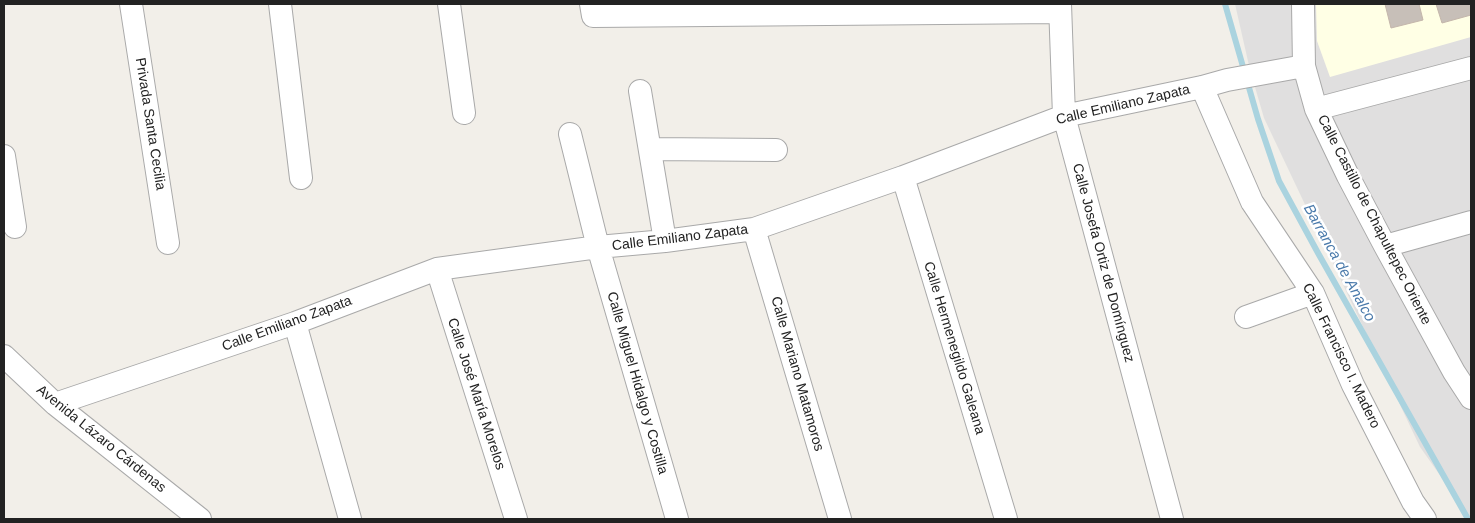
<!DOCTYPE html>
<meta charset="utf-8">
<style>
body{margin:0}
#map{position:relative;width:1475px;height:523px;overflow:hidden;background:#f2efe9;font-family:Helvetica,sans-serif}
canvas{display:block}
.frame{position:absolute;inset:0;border:5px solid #222;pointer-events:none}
</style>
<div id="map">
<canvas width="1475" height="523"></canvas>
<div class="frame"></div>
</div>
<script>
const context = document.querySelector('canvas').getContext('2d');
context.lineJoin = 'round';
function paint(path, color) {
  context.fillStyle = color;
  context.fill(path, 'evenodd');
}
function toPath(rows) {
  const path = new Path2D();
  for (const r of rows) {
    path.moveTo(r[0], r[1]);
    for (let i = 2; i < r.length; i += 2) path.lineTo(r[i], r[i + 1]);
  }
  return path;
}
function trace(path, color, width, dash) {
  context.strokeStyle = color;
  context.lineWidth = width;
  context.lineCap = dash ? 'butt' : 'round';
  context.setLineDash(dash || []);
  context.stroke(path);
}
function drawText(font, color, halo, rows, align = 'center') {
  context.font = font + ' Helvetica,sans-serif';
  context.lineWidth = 5;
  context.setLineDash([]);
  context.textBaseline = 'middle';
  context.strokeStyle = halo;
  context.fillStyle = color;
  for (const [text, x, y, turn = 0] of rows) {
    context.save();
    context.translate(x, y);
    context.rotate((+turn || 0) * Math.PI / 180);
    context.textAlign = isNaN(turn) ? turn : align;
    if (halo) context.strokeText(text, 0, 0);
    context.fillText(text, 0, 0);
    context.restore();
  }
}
paint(toPath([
 [1235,4,1471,4,1471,519,1420,447,1264,118,1250,70]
]), '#e0dfdf');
paint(toPath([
 [1316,4,1471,4,1471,37,1330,77,1317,41]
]), '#ffffe5');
trace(toPath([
 [1225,4,1258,119,1279,181,1318,253,1468,519]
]), '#aad3df', 6);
const building = toPath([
 [1385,4,1419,4,1423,20,1391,28,1385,4],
 [1436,4,1471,4,1471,15,1442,23,1436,4]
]);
paint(building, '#c7bfb8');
trace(building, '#c4b6ab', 1);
const minor = toPath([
 [131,4,168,243],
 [280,4,301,178],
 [449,4,464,113],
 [591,4,593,16,1060,12],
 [1060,4,1064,116,1172,519],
 [1303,4,1304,66,1316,109,1348,176,1385,246,1454,372,1471,398],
 [1202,87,1252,202,1313,293,1353,385,1413,502,1425,519],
 [640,91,665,241],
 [1316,109,1471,68],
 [570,134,598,247,677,519],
 [650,149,776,150],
 [4,156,15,227],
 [903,177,1006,519],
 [754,229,840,519],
 [1385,246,1471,222],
 [437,269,516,519],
 [1246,317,1313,293],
 [295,323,350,519],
 [4,356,55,404,200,519],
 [55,404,295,323,437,269,598,247,665,241,754,229,903,177,1064,116,1202,87,1227,80,1304,66]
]);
trace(minor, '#a9a9a9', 24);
trace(minor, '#fff', 22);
drawText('14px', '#222', '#fff', [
 ["Calle Emiliano Zapata",1123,105,-13],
 ["Privada Santa Cecilia",150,124,81],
 ["Calle Castillo de Chapultepec Oriente",1374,220,63],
 ["Calle Emiliano Zapata",680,238,-7],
 ["Calle Josefa Ortiz de Domínguez",1103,263,75],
 ["Calle Emiliano Zapata",287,324,-20],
 ["Calle Hermenegildo Galeana",954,348,73],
 ["Calle Francisco I. Madero",1341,356,64],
 ["Calle Mariano Matamoros",797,374,74],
 ["Calle Miguel Hidalgo y Costilla",637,383,74],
 ["Calle José María Morelos",476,394,72],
 ["Avenida Lázaro Cárdenas",101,439,39]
]);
drawText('italic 15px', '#4a7aab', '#fff', [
 ["Barranca de Analco",1339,263,61]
]);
</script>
